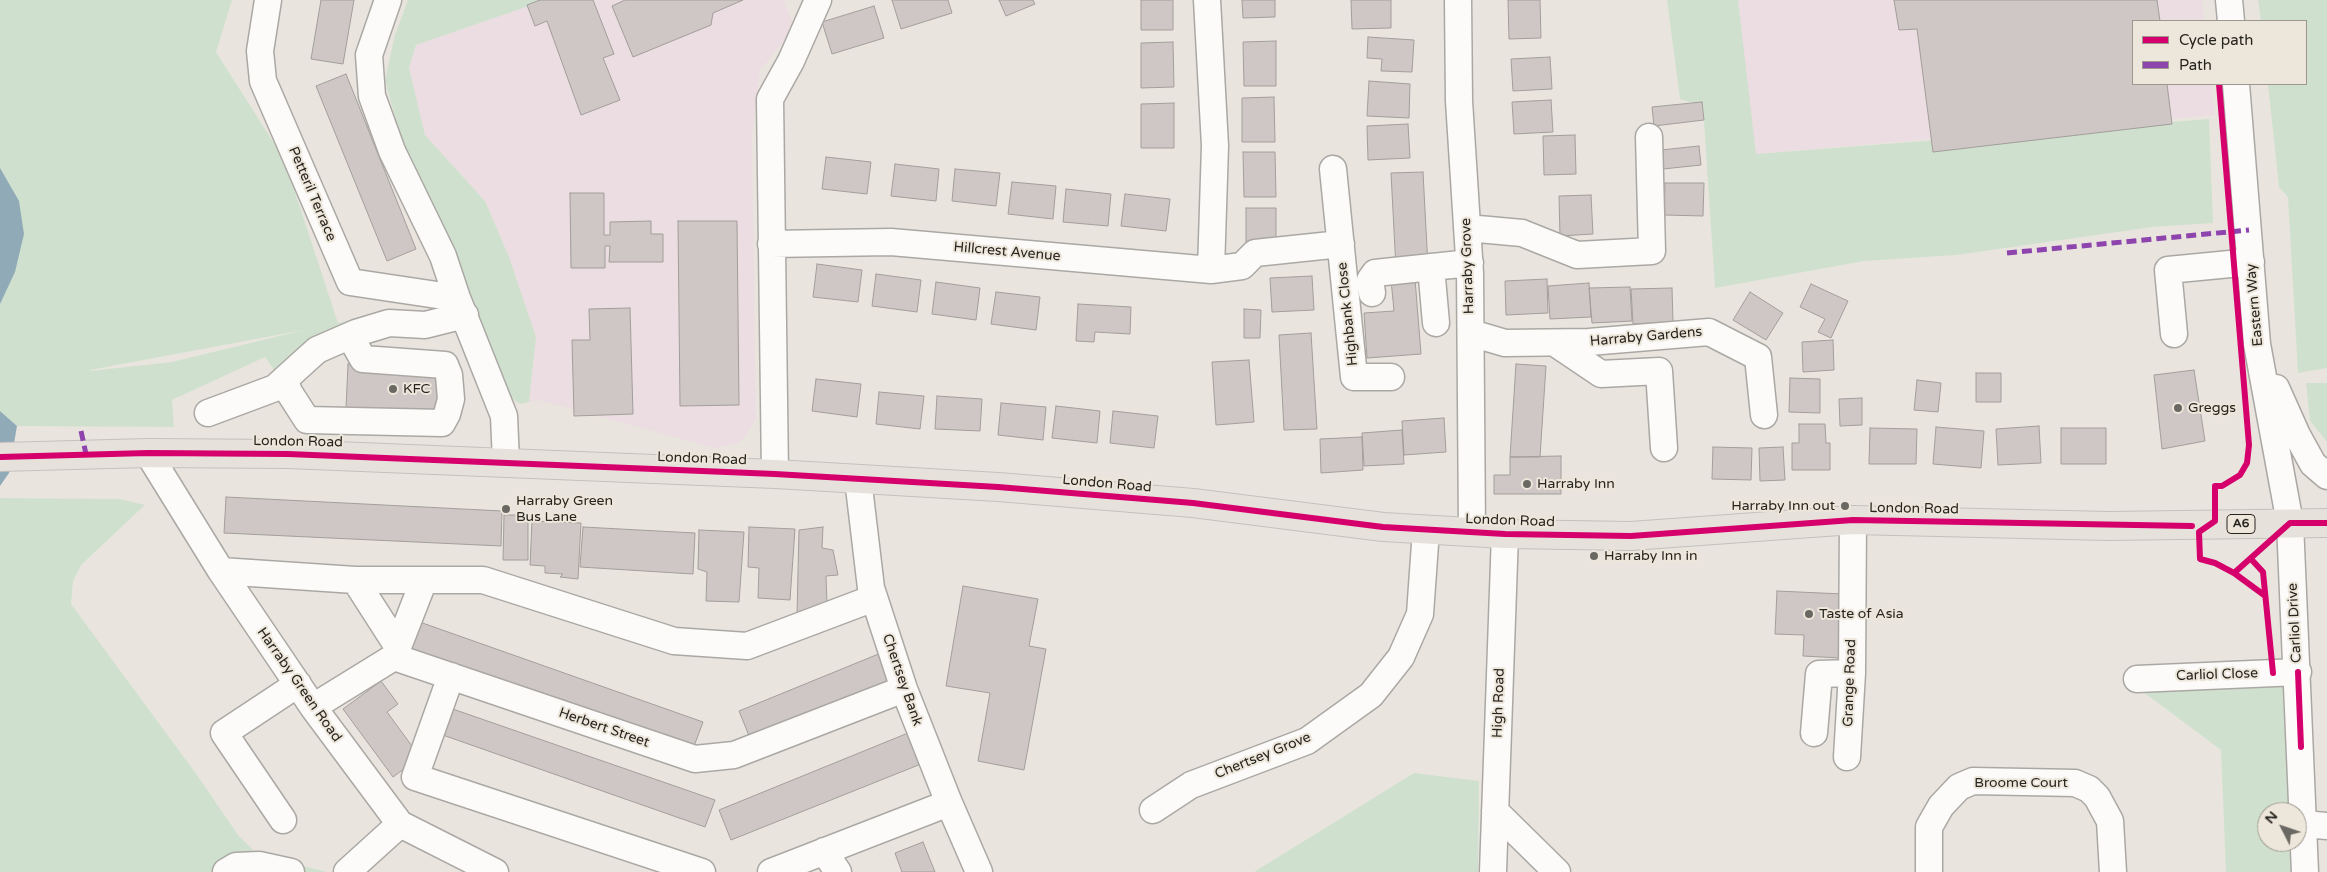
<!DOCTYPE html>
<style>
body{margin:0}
#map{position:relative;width:2327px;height:872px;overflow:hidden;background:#e9e5de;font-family:"Varela Round",sans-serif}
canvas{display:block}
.legend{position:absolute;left:2132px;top:20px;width:175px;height:65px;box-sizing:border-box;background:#ede6da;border:1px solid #9d988f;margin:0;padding:6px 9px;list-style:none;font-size:15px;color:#26241f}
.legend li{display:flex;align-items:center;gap:10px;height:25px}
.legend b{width:25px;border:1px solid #9d988f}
.north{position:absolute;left:2257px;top:802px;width:50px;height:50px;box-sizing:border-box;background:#ede6da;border:1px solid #9d988f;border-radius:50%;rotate:311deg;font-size:14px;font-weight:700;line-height:20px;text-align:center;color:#26241f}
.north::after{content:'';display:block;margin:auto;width:18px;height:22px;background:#6a6862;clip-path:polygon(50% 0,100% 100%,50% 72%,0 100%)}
</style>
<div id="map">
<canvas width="2327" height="872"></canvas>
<ul class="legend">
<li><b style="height:6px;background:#d6006c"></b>Cycle path</li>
<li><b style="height:6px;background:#8e44ad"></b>Path</li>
</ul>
<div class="north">N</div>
</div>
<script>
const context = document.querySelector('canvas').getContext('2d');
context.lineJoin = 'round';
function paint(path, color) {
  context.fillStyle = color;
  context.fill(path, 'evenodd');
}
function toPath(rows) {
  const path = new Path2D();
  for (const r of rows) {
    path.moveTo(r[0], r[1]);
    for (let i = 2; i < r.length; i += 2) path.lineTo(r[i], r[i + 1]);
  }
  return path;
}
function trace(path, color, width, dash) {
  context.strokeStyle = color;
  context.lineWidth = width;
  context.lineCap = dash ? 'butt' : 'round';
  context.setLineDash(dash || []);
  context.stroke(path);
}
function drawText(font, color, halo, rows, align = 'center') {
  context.font = font + ' "Varela Round",sans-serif';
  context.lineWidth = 4;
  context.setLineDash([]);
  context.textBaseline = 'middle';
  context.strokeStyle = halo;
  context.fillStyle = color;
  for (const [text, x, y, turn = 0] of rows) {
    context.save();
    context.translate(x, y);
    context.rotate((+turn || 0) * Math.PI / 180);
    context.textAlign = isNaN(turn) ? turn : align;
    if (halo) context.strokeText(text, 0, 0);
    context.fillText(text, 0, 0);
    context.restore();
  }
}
paint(toPath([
 [546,0,783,0,793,24,787,38,760,70,752,137,756,419,741,442,715,448,538,400,529,402,536,337,509,257,485,201,425,135,409,68,416,45],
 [1737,0,2202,0,2204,21,2133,21,2133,84,2211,84,2215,115,1754,154]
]), '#ebdde1');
paint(toPath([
 [0,0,232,0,216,52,284,159,338,323,356,319,303,346,277,374,265,357,172,400,174,427,17,426,0,411],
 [304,330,172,362,90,371,90,370],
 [408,0,546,0,416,45,409,68,425,135,485,201,509,257,536,337,529,402,521,404,515,401,505,390,444,297,385,80,395,35],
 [1667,0,1738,0,1756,154,2209,119,2213,223,2152,227,1956,255,1864,261,1715,288,1703,106,1680,99],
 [2258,0,2327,0,2327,368,2298,373,2288,197,2279,187,2268,84,2306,84,2306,21,2261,21],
 [2306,383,2327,383,2327,442,2310,421],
 [0,498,119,499,145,505,81,565,73,581,71,604,197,775,238,835,258,855,327,872,0,872],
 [2283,683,2290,812,2267,812,2267,842,2292,842,2293,872,2226,872,2221,750,2142,691],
 [1414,773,1479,781,1478,872,1254,872]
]), '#cfe1ce');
paint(toPath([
 [0,168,19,201,24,234,15,272,0,304],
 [0,411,17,426,9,473,0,486]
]), '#91aab7');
const building = toPath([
 [321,0,354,0,343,64,311,59,321,0],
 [540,0,593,0,614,54,603,58,620,100,581,115,547,21,535,26,527,5,540,0],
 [625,0,743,0,713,13,711,25,633,57,612,6,625,0],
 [892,0,948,0,952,13,901,29,892,0],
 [999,0,1033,0,1035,4,1006,16,999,0],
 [1141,0,1173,0,1173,30,1141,30,1141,0],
 [1242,0,1275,0,1275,17,1243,18,1242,0],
 [1351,0,1391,0,1391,28,1352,29,1351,0],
 [1508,0,1540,0,1541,38,1509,39,1508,0],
 [1894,0,2157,0,2160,21,2133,21,2133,84,2167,84,2172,124,1933,152,1917,29,1899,30,1894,0],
 [874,6,884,38,832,54,822,22,874,6],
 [1368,37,1414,40,1412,72,1381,71,1382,59,1367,58,1368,37],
 [1276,41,1276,86,1244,86,1243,42,1276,41],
 [1173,42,1174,87,1141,88,1141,43,1173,42],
 [1550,57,1552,89,1513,91,1511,59,1550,57],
 [346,74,416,249,387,261,316,86,346,74],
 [1369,81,1410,84,1409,118,1367,116,1369,81],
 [1274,97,1275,142,1242,142,1242,98,1274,97],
 [1551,100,1553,132,1514,134,1512,102,1551,100],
 [1702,102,1704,120,1654,126,1652,107,1702,102],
 [1174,103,1174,148,1141,148,1141,104,1174,103],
 [1408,124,1410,158,1368,160,1367,126,1408,124],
 [1575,135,1576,174,1544,175,1543,136,1575,135],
 [1699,146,1701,165,1663,169,1661,150,1699,146],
 [1243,152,1275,152,1276,197,1244,197,1243,152],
 [826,157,871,162,867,194,822,189,826,157],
 [895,164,939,169,936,201,891,196,895,164],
 [955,169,1000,173,996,206,952,201,955,169],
 [1423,172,1428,267,1396,269,1391,173,1423,172],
 [1012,182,1056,186,1053,219,1008,214,1012,182],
 [1665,183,1704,183,1703,216,1664,215,1665,183],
 [1066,189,1111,194,1108,226,1063,222,1066,189],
 [570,193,604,193,604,235,610,235,610,222,651,221,651,234,663,234,663,262,609,262,610,246,605,246,605,268,571,268,570,193],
 [1125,194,1170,199,1166,231,1121,226,1125,194],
 [1591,195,1593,234,1560,236,1559,196,1591,195],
 [1246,208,1276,208,1276,242,1246,243,1246,208],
 [678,221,737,221,739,405,680,406,678,221],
 [817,264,862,270,858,302,813,297,817,264],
 [876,274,921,280,917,312,872,306,876,274],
 [1312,276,1314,310,1272,312,1270,278,1312,276],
 [1415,279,1421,354,1367,358,1364,313,1394,311,1391,280,1415,279],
 [1547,279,1548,313,1506,315,1505,281,1547,279],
 [936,282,980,288,976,320,932,314,936,282],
 [1589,283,1591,317,1550,319,1548,286,1589,283],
 [1811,284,1848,301,1831,338,1818,332,1825,319,1800,307,1811,284],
 [1630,287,1632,321,1592,323,1589,288,1630,287],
 [1672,288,1673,322,1633,324,1631,289,1672,288],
 [996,292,1040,297,1036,330,991,324,996,292],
 [1750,292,1783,313,1766,340,1733,320,1750,292],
 [1078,304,1131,307,1130,334,1095,332,1094,342,1076,341,1078,304],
 [630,308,633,414,574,416,572,340,590,340,589,309,630,308],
 [1244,309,1261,310,1260,338,1244,338,1244,309],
 [1311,333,1317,429,1284,430,1279,335,1311,333],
 [1833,340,1834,370,1803,372,1802,342,1833,340],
 [1249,360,1254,422,1216,425,1212,362,1249,360],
 [348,364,441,369,438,413,346,408,348,364],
 [1516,364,1546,366,1540,457,1510,457,1516,364],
 [2194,370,2205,441,2162,449,2154,375,2194,370],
 [1976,373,2001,373,2001,402,1976,402,1976,373],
 [1790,378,1820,379,1820,413,1789,412,1790,378],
 [816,379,861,384,857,417,812,411,816,379],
 [1917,380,1941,383,1938,412,1914,410,1917,380],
 [879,392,924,396,920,429,876,424,879,392],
 [937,396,982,399,980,431,935,429,937,396],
 [1862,398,1862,425,1840,426,1839,399,1862,398],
 [1001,403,1046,407,1043,440,998,435,1001,403],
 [1056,406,1100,411,1097,443,1052,438,1056,406],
 [1113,411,1158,416,1154,448,1110,443,1113,411],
 [1444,418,1446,452,1404,455,1402,421,1444,418],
 [1799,424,1825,424,1826,443,1830,443,1830,470,1792,470,1792,443,1799,443,1799,424],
 [2039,426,2041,463,1998,465,1996,429,2039,426],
 [1936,427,1984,431,1981,468,1933,464,1936,427],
 [1870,428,1917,429,1916,464,1869,464,1870,428],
 [2061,428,2106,428,2106,464,2061,464,2061,428],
 [1402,430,1404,464,1364,466,1362,433,1402,430],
 [1362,437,1363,470,1321,473,1320,439,1362,437],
 [1713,447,1752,448,1751,480,1712,479,1713,447],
 [1783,447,1785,480,1760,481,1759,448,1783,447],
 [1561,456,1561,494,1494,494,1494,475,1510,475,1510,457,1561,456],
 [226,497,502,511,501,546,224,533,226,497],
 [504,515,528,515,528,560,503,560,504,515],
 [532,521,581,523,578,579,560,577,563,574,545,573,545,566,530,565,532,521],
 [583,527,695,533,693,574,580,567,583,527],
 [749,527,795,529,790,600,758,598,759,568,748,567,749,527],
 [823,527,822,548,833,550,838,575,826,576,827,605,797,615,799,530,823,527],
 [699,530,744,532,739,602,706,601,707,572,698,569,699,530],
 [963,586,1038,599,1029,646,1046,649,1024,770,978,761,990,693,946,686,963,586],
 [1777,591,1843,594,1840,658,1803,656,1804,635,1775,634,1777,591],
 [414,620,703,722,693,749,404,647,414,620],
 [881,653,894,686,752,743,739,711,881,653],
 [381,681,398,704,387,712,420,757,393,777,343,709,381,681],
 [447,707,715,800,705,827,437,733,447,707],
 [913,731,926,762,731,840,719,810,913,731],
 [923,842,935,872,902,872,895,853,923,842]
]);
paint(building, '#cfc6c6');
trace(building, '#a29e9b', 1);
const minor = toPath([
 [268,0,260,51,263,81,350,282,457,298,504,416,506,462],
 [388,0,369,55,372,96,392,151,443,256,457,298],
 [1207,0,1215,146,1211,270],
 [1458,0,1459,101,1470,273,1472,532],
 [2229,0,2231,21],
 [2236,84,2257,344,2290,523,2305,872],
 [1333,169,1354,377,1391,377],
 [1467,228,1522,233,1577,255,1652,251,1649,137],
 [771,244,891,242,1211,270,1242,266,1255,253,1341,244],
 [1431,267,1436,323],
 [1372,293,1370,280,1375,273,1470,263],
 [1471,333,1505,343,1589,342,1709,332,1758,357,1764,415],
 [2174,334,2168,270,2251,262],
 [1555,343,1601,374,1659,371,1664,448],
 [285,380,289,392,307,420,442,423,447,414,451,399,449,375,445,365,363,359,350,336],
 [2276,388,2297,435,2313,464,2327,476],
 [208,413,275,388,317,350,356,333,389,323,425,325,465,315],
 [148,453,221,571,313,707,400,824,495,872],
 [775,474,770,99,791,61,818,0],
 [858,479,871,588,904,689,949,803,979,872],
 [221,571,355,580,483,580,674,641,747,646,874,598],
 [355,580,398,647],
 [394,657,424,580],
 [451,676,415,777,702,872],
 [2137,679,2298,672],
 [313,707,394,657,695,759,734,755,904,689],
 [1814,733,1819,674,1852,673],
 [1847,757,1852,673,1853,520],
 [1153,810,1191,785,1307,741,1371,695,1401,657,1420,614,1426,530],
 [1495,811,1557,872],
 [283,820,224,733,298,684],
 [2304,824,2327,826],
 [824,851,838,872],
 [226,872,236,866,259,865,291,872],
 [347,872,400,824],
 [771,872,949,803],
 [1493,872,1505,534],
 [1929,872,1929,827,1941,806,1959,787,1973,781,2075,783,2089,789,2097,797,2110,821,2113,872]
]);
const major = toPath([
 [0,457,148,453,288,454,775,474,998,487,1193,503,1383,527,1505,534,1631,536,1853,520,2108,526,2327,523]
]);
trace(minor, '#aba8a4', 29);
trace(major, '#c3c1be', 30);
trace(minor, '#fcfbfa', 26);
trace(major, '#e6e2db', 28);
trace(toPath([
 [2007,253,2249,230],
 [81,431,86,454]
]), '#8e44ad', 5, [10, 5]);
trace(toPath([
 [2219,84,2249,445,2247,463,2240,475,2222,486,2215,486,2215,521,2199,532,2200,559,2215,563,2234,573,2264,595],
 [0,457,148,453,288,454,775,474,998,487,1193,503,1383,527,1505,534,1631,536,1853,520,2192,526],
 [2251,559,2263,572,2273,673],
 [2234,573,2290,523,2327,523],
 [2298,672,2301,747]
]), '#d6006c', 6);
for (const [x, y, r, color] of [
 [393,389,5,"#6a6862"],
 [2178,408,5,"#6a6862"],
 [1527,484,5,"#6a6862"],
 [1845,506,5,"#6a6862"],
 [506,509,5,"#6a6862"],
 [1594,556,5,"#6a6862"],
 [1809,614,5,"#6a6862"]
]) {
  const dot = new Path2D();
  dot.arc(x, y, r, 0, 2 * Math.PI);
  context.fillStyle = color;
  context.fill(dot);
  trace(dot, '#ede6da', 2);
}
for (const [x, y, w] of [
 [2241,524,28]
]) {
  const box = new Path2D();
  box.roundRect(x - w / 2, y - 9.5, w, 19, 4);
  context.fillStyle = '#ede6da';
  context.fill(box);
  trace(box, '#26241f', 1);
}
drawText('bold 12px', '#26241f', null, [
 ["A6",2241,524]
]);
drawText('14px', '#26241f', '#ede6da', [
 ["Petteril Terrace",312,194,67],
 ["Hillcrest Avenue",1007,252,5],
 ["Harraby Grove",1468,266,-92],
 ["Eastern Way",2255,305,-95],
 ["Highbank Close",1348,314,-96],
 ["Harraby Gardens",1646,337,-5],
 ["London Road",298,442,1],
 ["London Road",702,459,2],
 ["London Road",1107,484,5],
 ["London Road",1914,509,1],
 ["London Road",1510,521,2],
 ["Carliol Drive",2295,623,-93],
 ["Carliol Close",2217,675,-2],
 ["Chertsey Bank",902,680,71],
 ["Grange Road",1850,683,-88],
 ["Harraby Green Road",299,685,55],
 ["High Road",1499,703,-88],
 ["Herbert Street",604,728,19],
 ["Chertsey Grove",1263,756,-22],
 ["Broome Court",2021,783]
]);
drawText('14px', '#26241f', '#ede6da', [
 ["KFC",403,389],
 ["Greggs",2188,408],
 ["Harraby Inn",1537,484],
 ["Harraby Green",516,501],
 ["Bus Lane",516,517],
 ["Harraby Inn out",1835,506,"right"],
 ["Harraby Inn in",1604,556],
 ["Taste of Asia",1819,614]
], 'left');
</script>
